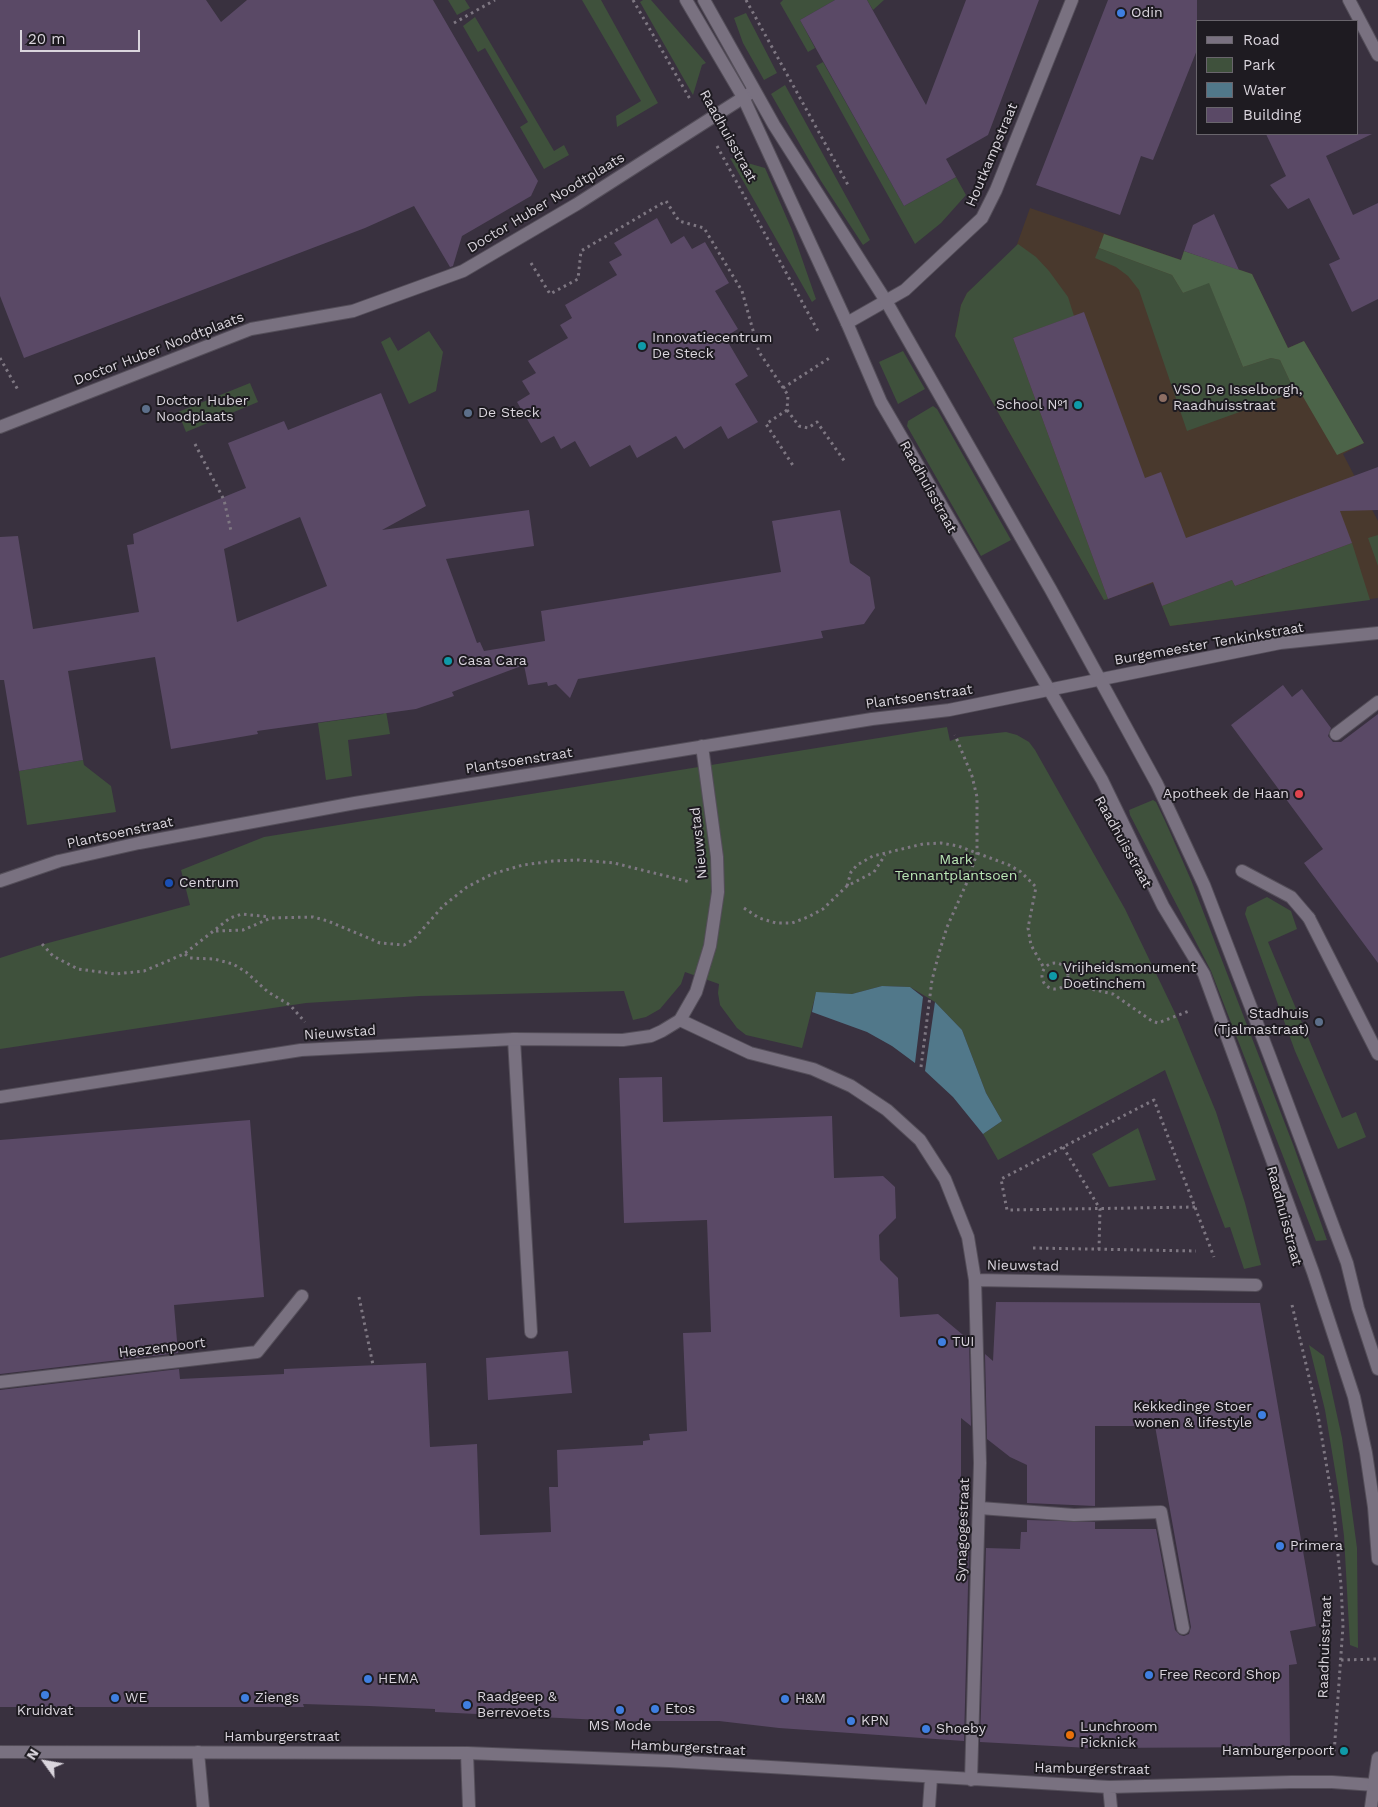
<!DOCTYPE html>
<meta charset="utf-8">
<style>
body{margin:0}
#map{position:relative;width:1378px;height:1807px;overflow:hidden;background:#39313f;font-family:"Work Sans",sans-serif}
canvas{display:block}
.legend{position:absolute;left:1196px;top:20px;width:162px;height:115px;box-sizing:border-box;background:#1e1b21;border:1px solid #69656c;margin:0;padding:6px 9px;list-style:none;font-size:15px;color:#dad5dd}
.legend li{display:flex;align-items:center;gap:10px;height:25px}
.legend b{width:25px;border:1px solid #69656c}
.north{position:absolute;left:20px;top:1737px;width:50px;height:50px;-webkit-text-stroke:4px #1e1b21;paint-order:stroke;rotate:302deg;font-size:14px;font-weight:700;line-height:20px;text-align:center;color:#dad5dd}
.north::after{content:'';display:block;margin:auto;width:18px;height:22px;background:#dad5dd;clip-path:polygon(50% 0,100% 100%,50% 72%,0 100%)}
.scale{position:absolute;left:20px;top:30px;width:120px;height:22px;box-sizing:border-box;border:2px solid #dad5dd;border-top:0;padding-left:6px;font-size:15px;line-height:18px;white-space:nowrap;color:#dad5dd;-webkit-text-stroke:4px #1e1b21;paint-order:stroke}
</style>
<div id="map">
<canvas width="1378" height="1807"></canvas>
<ul class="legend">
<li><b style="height:6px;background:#797180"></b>Road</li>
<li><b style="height:14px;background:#3f513c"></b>Park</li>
<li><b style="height:14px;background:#51788a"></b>Water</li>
<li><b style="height:14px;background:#5a4966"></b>Building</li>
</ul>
<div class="north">N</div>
<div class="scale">20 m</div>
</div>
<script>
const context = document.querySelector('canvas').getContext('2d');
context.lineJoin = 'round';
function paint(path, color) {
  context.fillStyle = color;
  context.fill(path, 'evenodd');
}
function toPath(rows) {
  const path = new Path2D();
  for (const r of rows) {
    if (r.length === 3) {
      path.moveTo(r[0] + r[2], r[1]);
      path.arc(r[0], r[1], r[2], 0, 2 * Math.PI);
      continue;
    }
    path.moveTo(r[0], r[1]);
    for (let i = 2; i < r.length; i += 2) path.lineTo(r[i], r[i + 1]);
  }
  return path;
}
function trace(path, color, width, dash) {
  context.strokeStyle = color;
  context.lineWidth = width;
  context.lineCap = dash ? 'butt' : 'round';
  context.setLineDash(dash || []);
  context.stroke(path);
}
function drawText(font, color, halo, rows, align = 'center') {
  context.font = font + ' "Work Sans",sans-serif';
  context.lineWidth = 4;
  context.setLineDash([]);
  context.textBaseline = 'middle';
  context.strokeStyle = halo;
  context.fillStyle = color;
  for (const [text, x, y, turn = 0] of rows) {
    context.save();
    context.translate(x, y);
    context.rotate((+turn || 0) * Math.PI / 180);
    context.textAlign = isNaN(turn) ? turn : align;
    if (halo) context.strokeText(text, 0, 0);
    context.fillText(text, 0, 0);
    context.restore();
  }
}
paint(toPath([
 [1030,208,1181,260,1184,251,1252,274,1288,348,1304,341,1364,443,1343,454,1378,521,1378,598,1170,626,1153,583,1104,600,955,336,961,305,967,293,1015,250]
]), '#49392d');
paint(toPath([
 [448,0,465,0,470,8,457,15],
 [582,0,601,0,658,103,617,127,616,116,641,101],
 [643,0,651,0,706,63,702,65,693,95,640,2],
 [783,0,835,0,800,20,815,48,808,52,780,3],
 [867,0,884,0,873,10],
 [746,13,777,73,764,80,743,43,734,18],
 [475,17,554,151,564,145,569,155,544,169,520,127,528,122,485,48,478,52,463,26],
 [823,62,904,206,956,177,966,195,941,223,915,244,816,66],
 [785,85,870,240,863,245,821,181,771,94],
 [730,158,765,168,792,230,816,299,812,302],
 [1018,244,1036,257,1049,271,1068,297,1074,316,1013,338,1108,599,1104,600,955,336,961,305,967,293],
 [1099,248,1172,275,1183,293,1209,282,1243,367,1271,358,1280,360,1295,392,1187,431,1139,290,1128,276,1116,267,1095,258],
 [429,331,443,352,436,391,409,404,381,342,390,337,398,351],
 [903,351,925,389,898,404,879,362],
 [250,383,258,402,186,432,178,412],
 [933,406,937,409,1011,540,981,556,907,426,908,421],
 [1378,535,1378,566,1368,538],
 [1352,543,1370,600,1170,626,1162,606,1232,580,1235,586,1264,576,1279,562,1282,569],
 [386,711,390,734,348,740,352,776,326,780,318,723,383,714],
 [947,727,950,741,960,737,1006,732,1017,735,1029,742,1035,750,1125,909,1175,1013,1216,1112,1245,1203,1261,1265,1244,1269,1230,1227,1225,1228,1165,1070,998,1160,983,1134,1002,1121,986,1093,962,1030,935,1002,910,987,882,986,852,994,816,993,802,1048,746,1035,737,1028,720,1005,718,993,719,984,685,972,681,984,660,1009,646,1017,633,1020,624,991,420,996,306,1003,0,1049,0,958,37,946,190,905,181,870,264,837],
 [83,760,84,765,111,786,116,812,27,825,19,771],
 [1153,800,1156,802,1166,823,1191,880,1294,1147,1327,1240,1316,1241,1211,971,1130,815,1129,810],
 [1267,897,1291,911,1297,929,1268,942,1342,1118,1356,1112,1366,1137,1338,1149,1295,1051,1245,914,1247,907],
 [1138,1128,1156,1180,1109,1187,1092,1154],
 [1309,1345,1324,1356,1342,1438,1357,1548,1358,1648,1350,1645,1344,1536,1338,1488,1325,1410]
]), '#3f513c');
paint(toPath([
 [1104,234,1181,260,1184,251,1252,274,1288,348,1304,341,1364,443,1337,455,1302,395,1295,392,1280,360,1271,358,1243,367,1209,283,1183,293,1172,275,1099,248]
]), '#4c6449');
paint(toPath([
 [882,986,910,987,923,997,915,1063,892,1046,867,1032,812,1012,816,992,852,994],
 [935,1002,962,1030,986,1093,1002,1121,983,1134,953,1097,925,1071]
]), '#51788a');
paint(toPath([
 [0,0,206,0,221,22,247,0,433,0,538,181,531,196,462,236,453,266,450,267,414,206,365,228,24,358,0,296],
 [835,0,867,0,926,105,966,0,1039,0,988,135,946,159,956,177,904,206,800,20],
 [1108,0,1197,0,1197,50,1153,160,1141,156,1120,215,1036,185],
 [1266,134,1372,134,1326,156,1353,215,1378,203,1378,299,1352,312,1329,264,1340,259,1309,198,1288,209,1270,185,1286,176],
 [1214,214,1239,270,1184,251,1193,225],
 [657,218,671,244,684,236,692,249,705,242,729,283,715,291,738,329,725,337,748,376,735,384,758,422,728,439,721,426,684,449,676,436,637,458,630,445,590,467,575,441,561,449,554,436,541,443,517,402,530,394,522,381,536,373,528,361,568,338,560,325,572,318,565,305,617,275,609,262,622,255,614,243],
 [1084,312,1145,478,1161,472,1186,538,1378,467,1378,510,1340,511,1352,543,1235,586,1232,580,1162,606,1153,582,1108,599,1013,338],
 [381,393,426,506,382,530,529,510,534,546,446,559,477,643,480,642,484,651,545,641,541,611,781,572,772,521,840,510,850,563,870,577,875,608,864,624,821,631,823,638,578,679,570,698,556,684,548,686,547,682,528,685,524,665,452,692,454,696,416,709,257,731,258,734,171,749,155,657,68,671,83,760,19,771,4,680,0,680,0,537,18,536,33,629,139,612,127,545,134,544,133,534,246,488,228,443,284,421,288,430],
 [300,517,327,586,237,622,224,549],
 [1283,685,1292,697,1302,689,1331,728,1328,736,1333,742,1341,742,1378,714,1378,963,1304,863,1323,849,1231,725],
 [662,1077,663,1122,832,1116,834,1178,883,1176,895,1187,896,1218,879,1235,880,1260,898,1278,900,1317,938,1314,969,1340,971,1426,961,1418,961,1547,969,1547,964,1741,779,1728,719,1721,622,1721,435,1712,435,1709,369,1706,303,1704,304,1707,0,1707,0,1390,179,1369,180,1379,284,1374,284,1369,426,1363,430,1447,477,1444,480,1535,551,1532,549,1487,558,1487,557,1450,643,1445,643,1441,650,1440,649,1434,687,1431,683,1333,711,1332,707,1220,624,1223,619,1078],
 [250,1120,264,1297,174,1305,178,1353,0,1374,0,1140],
 [996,1302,1260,1303,1316,1626,1290,1631,1297,1664,1289,1665,1290,1747,1089,1748,980,1742,986,1548,1020,1549,1021,1532,1027,1532,1027,1520,1095,1522,1095,1529,1156,1529,1175,1630,1180,1635,1184,1636,1189,1634,1191,1627,1155,1426,1095,1426,1095,1506,1027,1503,1027,1465,1010,1457,987,1439,985,1354,993,1361],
 [568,1351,572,1393,488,1400,486,1358]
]), '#5a4966');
const service = toPath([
 [1336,734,1378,702],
 [514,1039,531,1332],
 [0,1382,257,1352,302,1296],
 [980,1508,1074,1515,1161,1512,1183,1628],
 [198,1752,203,1807],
 [467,1753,469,1807]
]);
const pedestrian = toPath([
 [1349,0,1378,55],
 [1242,871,1291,897,1309,918],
 [680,1020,750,1053,813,1069,851,1086,887,1110,920,1140,945,1179,968,1237,975,1280,1256,1285],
 [0,1752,467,1753,669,1761,1109,1787,1291,1782,1332,1782,1374,1785],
 [971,1780,980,1463,975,1280],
 [1109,1787,1111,1807],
 [929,1807,931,1778]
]);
const minor = toPath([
 [847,323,905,290,982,218,996,190,1072,0],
 [0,427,251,329,353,311,463,271,577,204,752,92],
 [0,881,59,861,139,843,355,803,872,719,949,710,1280,643,1378,633],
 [1309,918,1378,1054],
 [0,1097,301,1050,514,1039,623,1040,651,1036,662,1031,680,1020,696,992,710,946,718,892,717,857,702,746]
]);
const tertiary = toPath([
 [1371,1807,1374,1785]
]);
const secondary = toPath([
 [686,0,743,97,847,323,881,402,1102,780,1163,906,1204,974,1313,1272,1354,1397,1366,1453,1374,1507,1378,1559],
 [704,0,774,125,886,301,1051,590,1157,784,1204,885,1270,1057,1347,1263,1358,1308,1378,1369],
 [1378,1758,1374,1785,1378,1786]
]);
trace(service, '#544e59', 14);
trace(pedestrian, '#544e59', 14);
trace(minor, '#544e59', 14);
trace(tertiary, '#544e59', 14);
trace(secondary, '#544e59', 14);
trace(toPath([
 [633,0,690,99],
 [746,0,848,185],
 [454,23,495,0],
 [717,146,819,333],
 [531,263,550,294,578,279,581,251,666,201,679,221,704,228,742,291,759,352,788,395,787,410,766,424,794,467],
 [0,358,18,390],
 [783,388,831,357],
 [787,410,799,426,808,428,817,422,845,462],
 [195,444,224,500,231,531],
 [847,886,851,872,857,865,873,856,923,844,941,843,958,846,1009,865,1021,872,1036,887,1028,928,1031,945,1044,968],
 [744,908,759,918,776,923,792,923,808,917,823,909,847,886,874,872,885,855],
 [216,931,243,930,271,918,313,917,328,921,380,943,404,945,414,939,443,906,467,887,492,874,523,865,553,861,579,860,614,863,690,882],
 [42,944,53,956,78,969,115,974,144,971,184,954,230,918,242,914,270,917],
 [185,954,190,958,214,959,233,964,246,972,268,992,290,1005,305,1022],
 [1055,976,13],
 [1068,981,1082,987,1113,994,1152,1021,1158,1023,1189,1011],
 [921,1067,932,980,939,953,947,927,968,880,977,853,977,797,972,776,955,735],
 [1063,1147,1100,1209,1099,1250],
 [1195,1207,1007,1210,1001,1179,1154,1100,1214,1257],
 [1033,1248,1196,1251],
 [359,1297,373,1365],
 [1292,1305,1318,1415,1333,1504,1341,1585,1343,1626,1334,1754],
 [1341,1660,1378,1659]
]), '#7e7782', 3, [2.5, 4]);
trace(service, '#797180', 12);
trace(pedestrian, '#797180', 12);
trace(minor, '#797180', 12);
trace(tertiary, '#797180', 12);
trace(secondary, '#797180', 12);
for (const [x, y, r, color] of [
 [1121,13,5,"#3f7fe0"],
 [642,346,5,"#0f9aa8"],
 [1163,398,5,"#8d6e63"],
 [1078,405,5,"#0f9aa8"],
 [146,409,5,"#5c6f8a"],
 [468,413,5,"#5c6f8a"],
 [448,661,5,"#0f9aa8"],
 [1299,794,5,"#e0444e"],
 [169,883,5,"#1a4fb4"],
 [1053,976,5,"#0f9aa8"],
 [1319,1022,5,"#5c6f8a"],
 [942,1342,5,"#3f7fe0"],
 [1262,1415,5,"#3f7fe0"],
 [1280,1546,5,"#3f7fe0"],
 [1149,1675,5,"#3f7fe0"],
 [368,1679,5,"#3f7fe0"],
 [45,1695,5,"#3f7fe0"],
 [115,1698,5,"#3f7fe0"],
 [245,1698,5,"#3f7fe0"],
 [785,1699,5,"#3f7fe0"],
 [467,1705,5,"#3f7fe0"],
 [655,1709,5,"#3f7fe0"],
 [620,1710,5,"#3f7fe0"],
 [851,1721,5,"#3f7fe0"],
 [926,1729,5,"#3f7fe0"],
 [1070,1735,5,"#e8710a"],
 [1344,1751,5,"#0f9aa8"]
]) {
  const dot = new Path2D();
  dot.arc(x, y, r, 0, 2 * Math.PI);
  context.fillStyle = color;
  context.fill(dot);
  trace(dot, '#1e1b21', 2);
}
drawText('14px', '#dad5dd', '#1e1b21', [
 ["Odin",1131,13],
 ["Innovatiecentrum",652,338],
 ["De Steck",652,354],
 ["VSO De Isselborgh,",1173,390],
 ["Raadhuisstraat",1173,406],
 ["Doctor Huber",156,401],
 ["Noodplaats",156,417],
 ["School №1",1068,405,"right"],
 ["De Steck",478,413],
 ["Casa Cara",458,661],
 ["Apotheek de Haan",1289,794,"right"],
 ["Centrum",179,883],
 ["Vrijheidsmonument",1063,968],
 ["Doetinchem",1063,984],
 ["Stadhuis",1309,1014,"right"],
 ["(Tjalmastraat)",1309,1030,"right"],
 ["TUI",952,1342],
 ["Kekkedinge Stoer",1252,1407,"right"],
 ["wonen & lifestyle",1252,1423,"right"],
 ["Primera",1290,1546],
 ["Free Record Shop",1159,1675],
 ["HEMA",378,1679],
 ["Raadgeep &",477,1697],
 ["Berrevoets",477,1713],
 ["WE",125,1698],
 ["Ziengs",255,1698],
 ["H&M",795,1699],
 ["Etos",665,1709],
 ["Kruidvat",45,1711,"center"],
 ["KPN",861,1721],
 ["MS Mode",620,1726,"center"],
 ["Lunchroom",1080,1727],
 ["Picknick",1080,1743],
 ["Shoeby",936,1729],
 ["Hamburgerpoort",1334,1751,"right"]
], 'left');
drawText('14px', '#dad5dd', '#1e1b21', [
 ["Raadhuisstraat",728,136,61],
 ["Houtkampstraat",992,155,-67],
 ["Doctor Huber Noodtplaats",546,203,-31],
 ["Doctor Huber Noodtplaats",159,349,-21],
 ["Raadhuisstraat",928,487,61],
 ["Burgemeester Tenkinkstraat",1209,644,-10],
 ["Plantsoenstraat",919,697,-8],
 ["Plantsoenstraat",519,761,-9],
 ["Plantsoenstraat",120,833,-12],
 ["Raadhuisstraat",1123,842,61],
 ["Nieuwstad",699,843,-96],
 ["Nieuwstad",340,1033,-4],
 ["Raadhuisstraat",1284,1216,75],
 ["Nieuwstad",1023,1266,1],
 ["Heezenpoort",162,1348,-7],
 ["Synagogestraat",963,1530,-88],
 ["Raadhuisstraat",1325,1647,-88],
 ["Hamburgerstraat",282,1737],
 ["Hamburgerstraat",688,1748,3],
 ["Hamburgerstraat",1092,1769,1]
]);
drawText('14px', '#bae7b5', '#1e1b21', [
 ["Mark",956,860],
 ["Tennantplantsoen",956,876]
]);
</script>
